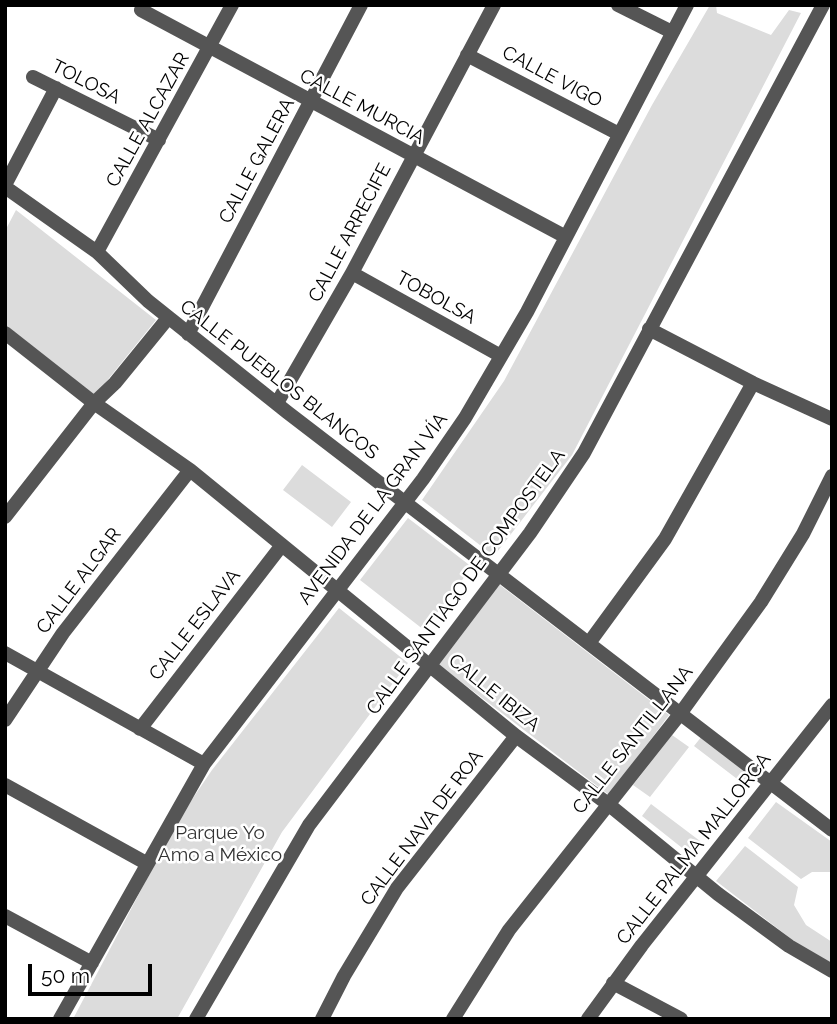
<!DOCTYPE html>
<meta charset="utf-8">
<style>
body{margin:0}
#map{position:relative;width:837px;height:1024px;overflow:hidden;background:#fff;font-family:Raleway,sans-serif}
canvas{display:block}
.frame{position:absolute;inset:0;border:7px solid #000;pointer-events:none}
.scale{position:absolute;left:28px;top:964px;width:124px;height:32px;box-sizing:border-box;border:4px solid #000;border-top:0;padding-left:9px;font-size:21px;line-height:24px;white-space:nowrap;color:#000;-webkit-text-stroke:5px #fff;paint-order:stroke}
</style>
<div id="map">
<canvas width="837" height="1024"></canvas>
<div class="frame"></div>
<div class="scale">50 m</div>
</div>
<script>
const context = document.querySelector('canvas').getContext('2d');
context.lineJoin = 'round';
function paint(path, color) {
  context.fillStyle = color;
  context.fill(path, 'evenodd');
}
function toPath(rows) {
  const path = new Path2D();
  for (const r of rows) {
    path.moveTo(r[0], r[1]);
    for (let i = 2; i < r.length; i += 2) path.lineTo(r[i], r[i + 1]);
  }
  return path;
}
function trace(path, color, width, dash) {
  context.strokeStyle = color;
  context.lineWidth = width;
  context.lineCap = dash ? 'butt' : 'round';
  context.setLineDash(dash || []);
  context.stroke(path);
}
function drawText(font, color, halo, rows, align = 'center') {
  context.font = font + ' Raleway,sans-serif';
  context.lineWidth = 5;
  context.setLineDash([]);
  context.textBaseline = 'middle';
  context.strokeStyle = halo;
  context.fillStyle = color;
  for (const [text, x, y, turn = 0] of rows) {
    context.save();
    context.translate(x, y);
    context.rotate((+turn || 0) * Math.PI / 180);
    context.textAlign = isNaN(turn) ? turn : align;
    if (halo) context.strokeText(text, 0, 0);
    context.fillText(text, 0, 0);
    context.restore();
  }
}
paint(toPath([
 [710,5,716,5,717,13,771,35,789,10,801,13,572,455,494,556,422,500,504,381,652,105],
 [16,210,156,320,93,398,5,328,5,231],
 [302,465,351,502,332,527,283,490],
 [408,518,472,567,424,630,360,580],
 [496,582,669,715,609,795,435,662],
 [339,608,408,663,282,832,177,1019,73,1019,178,820,212,770],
 [706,731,757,770,745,785,694,746],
 [672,735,689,747,650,797,633,785],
 [776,802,832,842,832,872,812,872,801,879,748,838],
 [651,804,700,841,691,855,642,816],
 [745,846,798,887,794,905,806,925,832,942,832,963,803,948,716,881]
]), '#dcdcdc');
trace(toPath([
 [618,5,672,32],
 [141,10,566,237],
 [467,55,619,134],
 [33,77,159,140],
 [5,185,56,88],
 [5,187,97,252,148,301,287,412,832,830],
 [97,252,232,5],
 [352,273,501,356],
 [649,329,753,383,832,419],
 [5,333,94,403,190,470,516,736,608,804,718,894,789,946,832,971],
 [188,334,361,5],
 [277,403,352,273,494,5],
 [5,517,94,403,115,383,168,318],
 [589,643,665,539,753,383],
 [5,653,204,764],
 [5,720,63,633,190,470],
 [140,729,282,545],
 [5,785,146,863],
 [5,916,92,963],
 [613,983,681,1019],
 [60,1019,204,764,423,479,465,418,527,312,687,5],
 [196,1019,309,825,530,533,584,453,823,5],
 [322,1019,344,976,397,888,516,736],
 [453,1019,509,930,680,714,761,602,803,534,832,476],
 [588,1019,642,945,832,705]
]), '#555', 14);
drawText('19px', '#000', '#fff', [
 ["CALLE VIGO",552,77,28],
 ["TOLOSA",86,82,27],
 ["CALLE MURCIA",362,107,28],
 ["CALLE ALCAZAR",148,120,-61],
 ["CALLE GALERA",257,161,-62],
 ["CALLE ARRECIFE",350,233,-62],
 ["TOBOLSA",436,298,29],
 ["CALLE PUEBLOS BLANCOS",279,380,38],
 ["AVENIDA DE LA GRAN VÍA",373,509,-53],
 ["CALLE ALGAR",79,581,-53],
 ["CALLE SANTIAGO DE COMPOSTELA",466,582,-54],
 ["CALLE ESLAVA",195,625,-52],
 ["CALLE IBIZA",494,693,39],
 ["CALLE SANTILLANA",633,740,-52],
 ["CALLE NAVA DE ROA",422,828,-53],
 ["CALLE PALMA MALLORCA",694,849,-52]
]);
drawText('19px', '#333', '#fff', [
 ["Parque Yo",220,833],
 ["Amo a México",220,855]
]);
</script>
